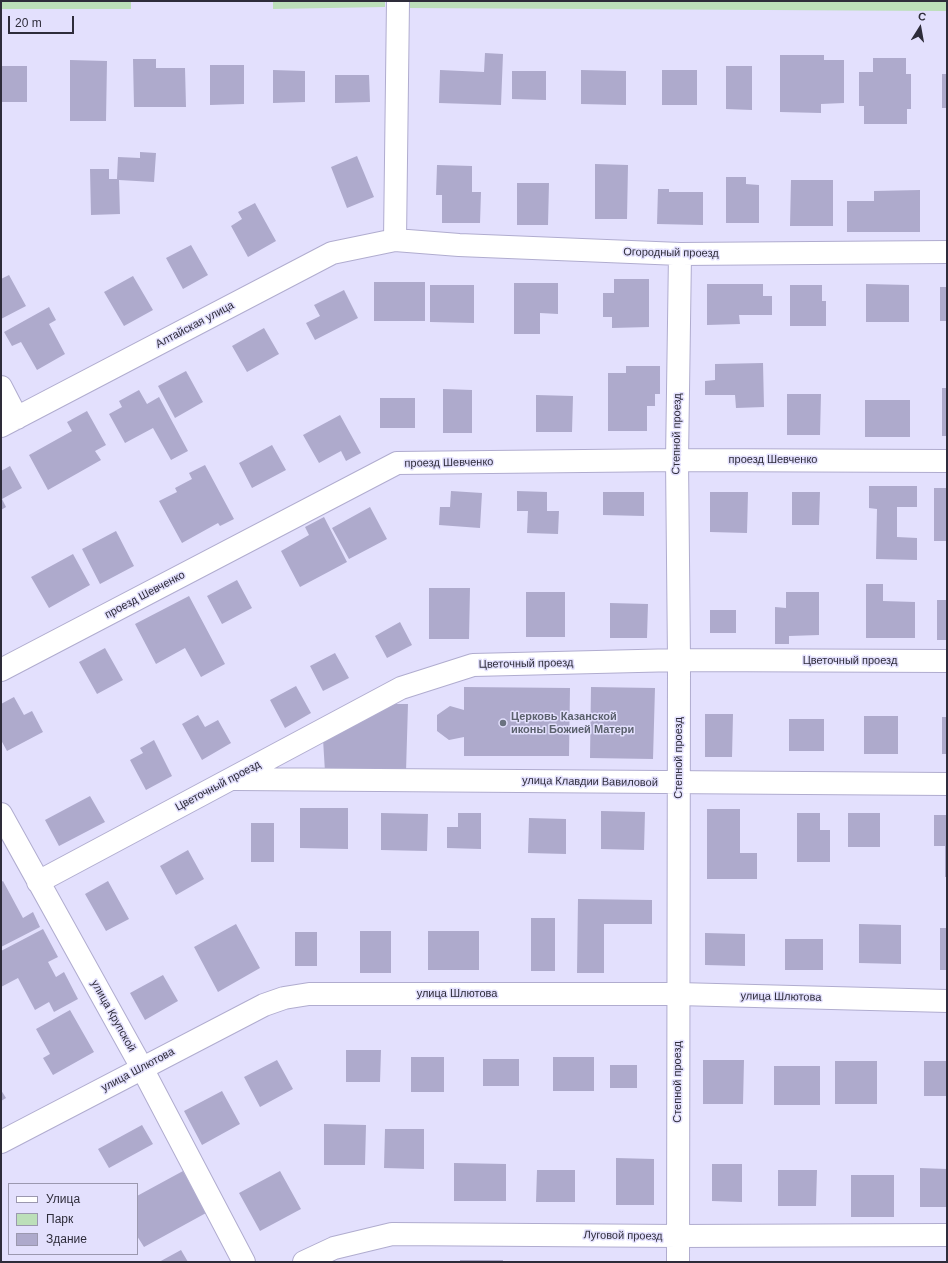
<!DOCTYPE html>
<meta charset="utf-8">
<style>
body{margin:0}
#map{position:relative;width:948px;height:1263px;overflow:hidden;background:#e3e0fd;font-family:Helvetica,sans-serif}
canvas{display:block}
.frame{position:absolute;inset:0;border:2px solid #2e2c3a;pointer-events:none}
.legend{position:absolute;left:8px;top:1183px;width:130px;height:72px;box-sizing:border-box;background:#e3e0fd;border:1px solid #9b98af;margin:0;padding:5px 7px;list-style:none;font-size:12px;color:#2e2c3a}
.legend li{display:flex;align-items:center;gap:8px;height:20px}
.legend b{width:20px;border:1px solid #9b98af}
.north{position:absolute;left:900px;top:8px;width:40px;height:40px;-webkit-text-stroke:3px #e3e0fd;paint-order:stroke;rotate:11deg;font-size:11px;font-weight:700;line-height:16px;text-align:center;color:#2e2c3a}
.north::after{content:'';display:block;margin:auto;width:14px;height:18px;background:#2e2c3a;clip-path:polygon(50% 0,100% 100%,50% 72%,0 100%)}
.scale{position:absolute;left:8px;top:16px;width:66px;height:18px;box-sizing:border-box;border:2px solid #2e2c3a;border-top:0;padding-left:5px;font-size:12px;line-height:14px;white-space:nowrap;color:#2e2c3a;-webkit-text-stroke:3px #e3e0fd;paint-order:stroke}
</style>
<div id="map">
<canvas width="948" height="1263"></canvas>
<div class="frame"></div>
<ul class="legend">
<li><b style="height:5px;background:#fff"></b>Улица</li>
<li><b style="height:11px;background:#bcdfb9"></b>Парк</li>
<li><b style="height:11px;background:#aeaacc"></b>Здание</li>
</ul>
<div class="north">С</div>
<div class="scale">20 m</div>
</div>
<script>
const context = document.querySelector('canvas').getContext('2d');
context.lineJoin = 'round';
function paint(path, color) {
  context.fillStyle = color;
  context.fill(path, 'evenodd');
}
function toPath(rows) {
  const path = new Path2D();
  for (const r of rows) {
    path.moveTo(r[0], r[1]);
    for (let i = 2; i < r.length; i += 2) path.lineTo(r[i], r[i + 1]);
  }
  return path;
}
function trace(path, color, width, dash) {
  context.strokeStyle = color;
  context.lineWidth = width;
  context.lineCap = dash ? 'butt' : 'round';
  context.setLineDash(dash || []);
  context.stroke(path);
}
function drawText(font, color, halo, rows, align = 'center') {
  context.font = font + ' Helvetica,sans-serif';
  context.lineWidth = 3;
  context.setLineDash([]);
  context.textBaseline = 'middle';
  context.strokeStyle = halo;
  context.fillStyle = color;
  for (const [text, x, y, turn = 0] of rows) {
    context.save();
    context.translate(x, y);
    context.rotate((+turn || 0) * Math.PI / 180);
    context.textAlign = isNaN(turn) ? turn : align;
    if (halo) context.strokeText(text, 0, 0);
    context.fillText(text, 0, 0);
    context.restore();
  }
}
paint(toPath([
 [1,1,131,1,131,9,1,9],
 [273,1,385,1,385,7,273,9],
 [408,1,947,1,947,11,407,8]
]), '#bcdfb9');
paint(toPath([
 [485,53,503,54,501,105,439,103,440,70,484,72],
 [780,55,824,55,824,60,844,60,844,103,821,104,821,113,780,112],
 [873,58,906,58,906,74,911,74,911,109,907,109,907,124,864,124,864,106,859,106,859,72,873,72],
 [133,59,156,59,156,68,185,68,186,107,134,107],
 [70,60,107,61,106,121,70,121],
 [210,65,244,65,244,104,210,105],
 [1,66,27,66,27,102,1,102],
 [726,66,752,66,752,110,726,109],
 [273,70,305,71,305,102,273,103],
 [581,70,626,71,626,105,581,104],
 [662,70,697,70,697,105,662,105],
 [512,71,546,71,546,100,512,99],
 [942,74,947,74,947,108,942,108],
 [335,75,369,75,370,102,335,103],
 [140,152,156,153,154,182,119,180,120,214,91,215,90,169,109,169,109,179,117,179,118,157,140,158],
 [357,156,374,197,347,208,331,167],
 [595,164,628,165,627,219,595,219],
 [437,165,472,166,472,192,481,192,480,223,442,223,442,195,436,195],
 [726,177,746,177,746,184,759,185,759,223,726,223],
 [791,180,833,180,833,226,790,226],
 [517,183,549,183,548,225,517,225],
 [658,189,669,189,669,192,703,192,703,225,657,224],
 [920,190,920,232,847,232,847,201,874,201,874,191],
 [255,203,276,241,248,257,231,226,242,219,238,212],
 [191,245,208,275,183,289,166,258],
 [9,275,26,306,1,319,1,279],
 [133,276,153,310,124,326,104,292],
 [614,279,649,279,649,327,612,328,612,317,603,317,603,293,614,293],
 [374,282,425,282,425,321,374,321],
 [514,283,558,283,558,314,540,313,540,334,514,334],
 [707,284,763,284,763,296,772,296,772,315,739,315,740,324,707,325],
 [866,284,909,285,909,322,866,322],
 [430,285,474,285,474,323,430,322],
 [790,285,822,285,822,301,826,301,826,326,790,326],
 [940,287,947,287,947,321,940,321],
 [344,290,358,318,315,340,306,323,320,316,314,305],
 [49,307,56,320,49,324,65,354,37,370,21,342,12,346,4,332],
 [264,328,279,354,247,372,232,346],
 [763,363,764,407,736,408,735,395,705,395,705,381,715,380,715,364],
 [626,366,660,366,660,394,655,394,655,406,647,406,647,431,608,431,608,373,626,373],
 [186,371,203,402,175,418,158,386],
 [942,388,947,388,947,436,942,436],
 [443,389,472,390,472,433,443,433],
 [139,390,147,404,159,397,188,451,171,460,153,428,125,443,109,414,122,407,119,401],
 [787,394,821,394,820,435,787,435],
 [536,395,573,396,572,432,536,432],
 [380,398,415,398,415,428,380,428],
 [865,400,910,400,910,437,865,437],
 [87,411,106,445,95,451,101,460,48,490,29,455,72,431,67,422],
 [340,415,361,453,346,461,341,451,319,463,303,435],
 [272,445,286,470,252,488,239,463],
 [205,465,234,519,220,526,218,523,182,543,159,501,177,492,175,488,192,479,189,473],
 [10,466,22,488,2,499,6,507,1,510,1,471],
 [869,486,917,486,917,507,897,507,897,537,917,538,917,560,876,559,877,509,869,508],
 [934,488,947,488,947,541,934,541],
 [451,491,482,493,480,528,439,525,440,507,450,507],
 [517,491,547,492,547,511,559,511,558,534,527,533,528,511,517,511],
 [603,492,644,492,644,516,603,515],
 [710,492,748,492,747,533,710,532],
 [792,492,820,492,819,525,792,525],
 [370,507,387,539,349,559,332,528],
 [324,517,347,562,300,587,281,551,309,535,305,527],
 [116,531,134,566,100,584,82,549],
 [73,554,90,585,49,608,31,577],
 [237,580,252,608,222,624,207,596],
 [866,584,883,584,883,601,915,602,915,638,866,638],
 [429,588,470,588,469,639,429,639],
 [526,592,565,592,565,637,526,637],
 [786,592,819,592,819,635,789,636,789,644,775,644,775,607,786,608],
 [189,596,225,664,201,677,185,648,156,664,135,624],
 [937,600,947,600,947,640,937,640],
 [610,603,648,604,647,638,610,638],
 [710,610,736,610,736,633,710,633],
 [400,622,412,645,387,658,375,636],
 [105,648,123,680,97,694,79,662],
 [335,653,349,678,323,691,310,666],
 [296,686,311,713,285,728,270,700],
 [464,687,570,688,569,756,464,756,464,737,449,740,437,731,437,715,450,706,464,710],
 [591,687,655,688,653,759,590,758],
 [14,697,24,715,32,711,43,732,7,751,1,740,1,704],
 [388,704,408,704,406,772,325,772,323,739],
 [705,714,733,714,732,757,705,757],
 [198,715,205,727,218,720,231,743,202,760,182,724],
 [864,716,898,716,898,754,864,754],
 [942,717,947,717,947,754,942,754],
 [789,719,824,719,824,751,789,751],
 [154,740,172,776,146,790,130,760,143,753,140,748],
 [90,796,105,822,59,846,45,820],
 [300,808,348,808,348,849,300,848],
 [707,809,740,809,740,853,757,853,757,879,707,879],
 [601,811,645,812,644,850,601,849],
 [381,813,428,814,427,851,381,850],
 [458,813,481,813,481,849,447,848,447,827,458,827],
 [797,813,820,813,820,830,830,830,830,862,797,862],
 [848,813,880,813,880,847,848,847],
 [934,815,947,815,947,877,945,877,945,846,934,846],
 [529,818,566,819,566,854,528,853],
 [251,823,274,823,274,862,251,862],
 [188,850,204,879,176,895,160,866],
 [3,881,23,918,33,912,40,927,1,947,1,882],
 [108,881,129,919,106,931,85,894],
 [578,899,652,900,652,924,604,924,604,973,577,973],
 [531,918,555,918,555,971,531,971],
 [236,924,260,968,218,992,194,947],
 [859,924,901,925,901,964,859,963],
 [940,928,947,928,947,970,940,970],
 [43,929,58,957,48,962,56,977,64,972,78,999,54,1012,49,1002,35,1010,18,978,1,987,1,951],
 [360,931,391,931,391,973,360,973],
 [428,931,479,931,479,970,428,970],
 [295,932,317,932,317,966,295,966],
 [705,933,745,934,745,966,705,965],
 [785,939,823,939,823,970,785,970],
 [163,975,178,1001,145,1020,130,993],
 [70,1010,94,1052,53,1075,43,1058,50,1054,36,1029],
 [346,1050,381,1050,380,1082,346,1082],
 [411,1057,444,1057,444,1092,411,1092],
 [553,1057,594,1057,594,1091,553,1091],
 [483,1059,519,1059,519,1086,483,1086],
 [277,1060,293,1089,260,1107,244,1077],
 [703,1060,744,1060,743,1104,703,1104],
 [835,1061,877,1061,877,1104,835,1104],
 [924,1061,947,1061,947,1096,924,1096],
 [610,1065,637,1065,637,1088,610,1088],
 [774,1066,820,1066,820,1105,774,1105],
 [1,1090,6,1098,1,1101],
 [222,1091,240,1124,202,1145,184,1111],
 [324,1124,366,1125,365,1165,324,1165],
 [142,1125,153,1144,109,1168,98,1149],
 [385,1129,424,1129,424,1169,384,1168],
 [616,1158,654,1159,654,1205,616,1205],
 [454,1163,506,1164,506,1201,454,1201],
 [712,1164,742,1164,742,1202,712,1201],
 [920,1168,947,1169,947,1207,920,1207],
 [537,1170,575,1170,575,1202,536,1202],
 [778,1170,817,1170,816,1206,778,1206],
 [183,1171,206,1213,144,1247,137,1236,137,1196],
 [280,1171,301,1209,260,1231,239,1193],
 [851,1175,894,1175,894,1217,851,1217],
 [181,1250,188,1262,159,1262],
 [460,1260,503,1260,503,1262,460,1262]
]), '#aeaacc');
const minor = toPath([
 [395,240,398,1],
 [1,387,17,418],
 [1,426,332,253,395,240,459,245,680,254,947,252],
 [1,670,397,463,677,460,947,461],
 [235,779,947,784],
 [1,814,142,1068,244,1262],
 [38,882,401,688,473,665,679,660,947,661],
 [304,1262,334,1248,392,1234,678,1236,947,1235],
 [678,1262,679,660,677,460,680,254]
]);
const major = toPath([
 [1,1142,264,1005,284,998,309,994,678,994,947,1001]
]);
trace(minor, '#b0accf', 24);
trace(major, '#b0accf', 24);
trace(minor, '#fff', 22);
trace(major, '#fff', 22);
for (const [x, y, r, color] of [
 [503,723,4,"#6b7280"]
]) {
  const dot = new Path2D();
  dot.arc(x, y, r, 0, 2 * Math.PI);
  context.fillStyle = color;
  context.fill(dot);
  trace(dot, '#e3e0fd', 1.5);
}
drawText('11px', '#2e2c3a', '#e3e0fd', [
 ["Огородный проезд",671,253,1],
 ["Алтайская улица",195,325,-28],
 ["Степной проезд",677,434,-89],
 ["проезд Шевченко",773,460],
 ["проезд Шевченко",449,463,-1],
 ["проезд Шевченко",145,595,-28],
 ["Цветочный проезд",850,661],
 ["Цветочный проезд",526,664,-1],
 ["Степной проезд",679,758,-90],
 ["улица Клавдии Вавиловой",590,782,1],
 ["Цветочный проезд",218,786,-28],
 ["улица Шлютова",457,994],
 ["улица Шлютова",781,997,1],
 ["улица Крупской",113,1016,61],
 ["улица Шлютова",138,1070,-28],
 ["Степной проезд",678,1082,-90],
 ["Луговой проезд",623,1236,1]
]);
drawText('bold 11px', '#5b616d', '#e3e0fd', [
 ["Церковь Казанской",511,717],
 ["иконы Божией Матери",511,730]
], 'left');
</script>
